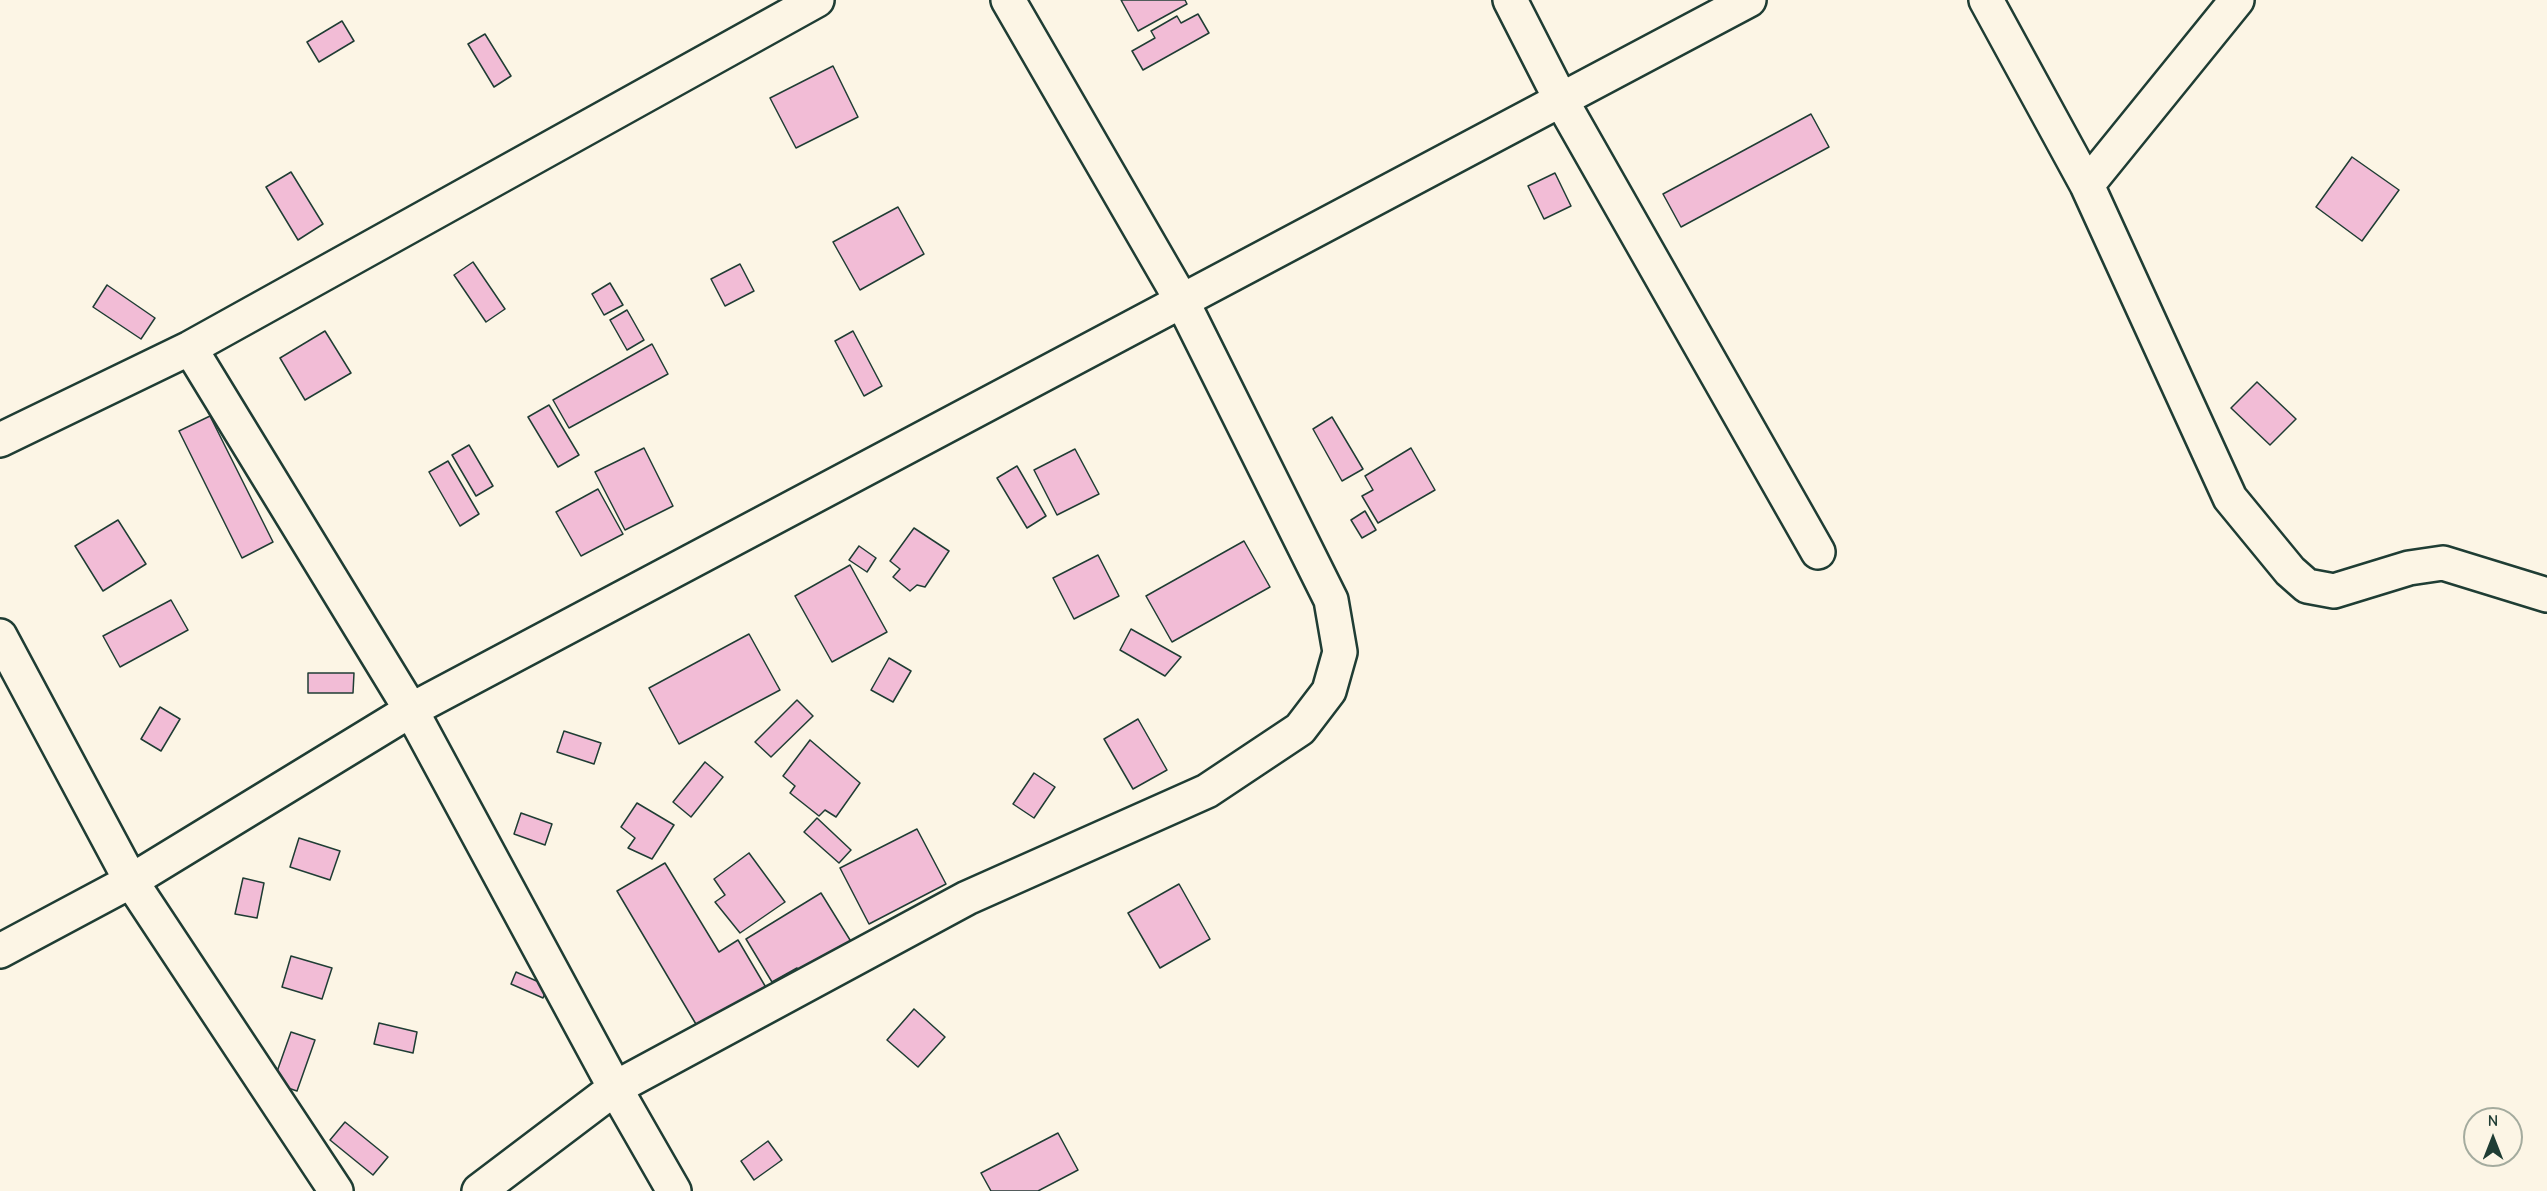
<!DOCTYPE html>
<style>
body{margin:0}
#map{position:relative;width:2547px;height:1191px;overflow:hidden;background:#fcf5e5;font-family:"Comic Neue",sans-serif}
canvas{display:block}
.north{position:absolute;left:2463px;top:1107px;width:60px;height:60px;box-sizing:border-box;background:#fcf5e5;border:2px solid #a4ab9e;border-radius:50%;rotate:0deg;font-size:16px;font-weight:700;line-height:24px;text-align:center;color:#1f3d34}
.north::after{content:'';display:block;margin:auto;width:21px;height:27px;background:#1f3d34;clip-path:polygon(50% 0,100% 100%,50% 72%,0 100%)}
</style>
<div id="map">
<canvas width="2547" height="1191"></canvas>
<div class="north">N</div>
</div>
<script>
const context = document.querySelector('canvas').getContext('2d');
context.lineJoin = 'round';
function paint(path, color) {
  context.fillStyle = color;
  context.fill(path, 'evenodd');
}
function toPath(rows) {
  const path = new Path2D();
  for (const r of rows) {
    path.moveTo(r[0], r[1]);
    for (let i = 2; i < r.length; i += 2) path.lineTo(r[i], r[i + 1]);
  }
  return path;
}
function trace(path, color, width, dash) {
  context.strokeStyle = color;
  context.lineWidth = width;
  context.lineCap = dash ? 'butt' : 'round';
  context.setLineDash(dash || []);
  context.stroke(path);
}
const building = toPath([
 [1121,0,1185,0,1187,4,1138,31,1121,0],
 [1198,14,1209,33,1143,70,1132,51,1155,38,1151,31,1177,16,1181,23,1198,14],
 [342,21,354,41,319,62,307,42,342,21],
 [485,34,511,76,494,87,468,44,485,34],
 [833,66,858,117,796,148,770,98,833,66],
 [1811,114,1829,147,1681,227,1663,194,1811,114],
 [2352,157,2399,190,2362,241,2316,207,2352,157],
 [291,172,323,224,298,240,266,187,291,172],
 [1555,173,1571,206,1544,219,1528,186,1555,173],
 [898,207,924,254,860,290,833,242,898,207],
 [473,262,505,309,486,322,454,275,473,262],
 [740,264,754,291,725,306,711,279,740,264],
 [610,283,623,305,604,315,592,294,610,283],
 [107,285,155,318,141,339,93,307,107,285],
 [627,310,644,340,627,350,610,320,627,310],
 [325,331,351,373,305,400,280,358,325,331],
 [853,331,882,386,864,396,835,341,853,331],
 [652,344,668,374,569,428,553,400,652,344],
 [2257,382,2296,419,2270,445,2231,408,2257,382],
 [549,405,579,455,558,467,528,417,549,405],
 [210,416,273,542,242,558,179,431,210,416],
 [1332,417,1363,469,1342,481,1313,429,1332,417],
 [469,445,493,486,476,496,452,455,469,445],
 [644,448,673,506,625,530,595,472,644,448],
 [1411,448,1435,490,1378,523,1362,496,1373,490,1365,476,1411,448],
 [1075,449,1099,494,1057,515,1034,470,1075,449],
 [448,461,479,514,460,526,429,472,448,461],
 [1017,466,1046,516,1027,528,997,478,1017,466],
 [598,489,623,534,581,556,556,512,598,489],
 [1365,511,1376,530,1362,538,1351,520,1365,511],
 [118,520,146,564,103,591,75,546,118,520],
 [914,528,949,551,925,587,917,585,910,591,893,577,900,569,890,561,914,528],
 [1244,541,1270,587,1172,642,1146,596,1244,541],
 [859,546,876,558,867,572,849,560,859,546],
 [1098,555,1119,596,1074,619,1053,578,1098,555],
 [850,565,887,632,832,662,795,596,850,565],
 [171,600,188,630,120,667,103,636,171,600],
 [1131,629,1181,657,1165,676,1120,650,1131,629],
 [749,634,780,690,679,744,649,688,749,634],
 [889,658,911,671,893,702,871,690,889,658],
 [308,673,354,673,353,693,308,693,308,673],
 [797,700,813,716,771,757,755,742,797,700],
 [160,707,180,719,161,751,141,739,160,707],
 [1138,719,1167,770,1133,789,1104,739,1138,719],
 [564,731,601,743,594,764,557,752,564,731],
 [810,740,860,783,836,817,825,810,819,816,790,793,795,786,783,776,810,740],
 [705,762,723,777,691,817,673,802,705,762],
 [1034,773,1055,787,1034,818,1013,804,1034,773],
 [637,803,674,825,652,859,628,848,635,838,621,827,637,803],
 [521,813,552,824,545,845,514,834,521,813],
 [817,818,851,850,839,863,804,832,817,818],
 [917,829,946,884,869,924,840,868,917,829],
 [299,838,340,851,330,880,290,867,299,838],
 [749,853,785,902,740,933,715,902,725,895,714,879,749,853],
 [665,863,719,952,738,940,771,996,703,1036,617,891,665,863],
 [243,878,264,883,257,918,235,914,243,878],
 [1179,884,1210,939,1160,968,1128,913,1179,884],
 [821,893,855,948,804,978,797,968,772,982,746,939,821,893],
 [291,956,332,968,322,999,282,987,291,956],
 [516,972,548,986,543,998,511,984,516,972],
 [914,1009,945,1037,918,1067,887,1040,914,1009],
 [379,1023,417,1032,413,1053,374,1044,379,1023],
 [291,1032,315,1040,297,1091,273,1083,291,1032],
 [345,1122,388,1157,373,1175,330,1140,345,1122],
 [1058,1133,1078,1170,1038,1191,991,1191,981,1173,1058,1133],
 [768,1141,782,1160,754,1180,741,1161,768,1141]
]);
paint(building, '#f2bcd6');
trace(building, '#1f3d34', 1.5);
const minor = toPath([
 [1510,0,1561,100,1818,552],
 [1986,0,2087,185,2230,498,2290,571,2307,586,2334,591,2409,568,2443,563,2547,595],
 [2087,185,2237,0],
 [190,348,411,710,615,1088,674,1191],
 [0,440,190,348,817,0],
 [0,636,131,881,336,1191],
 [0,951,131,881,411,710,1749,0],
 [479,1191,615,1088,967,898,1207,791,1300,729,1329,691,1340,652,1331,600,1182,301,1008,0]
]);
trace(minor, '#1f3d34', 38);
trace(minor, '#fcf5e5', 33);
</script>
